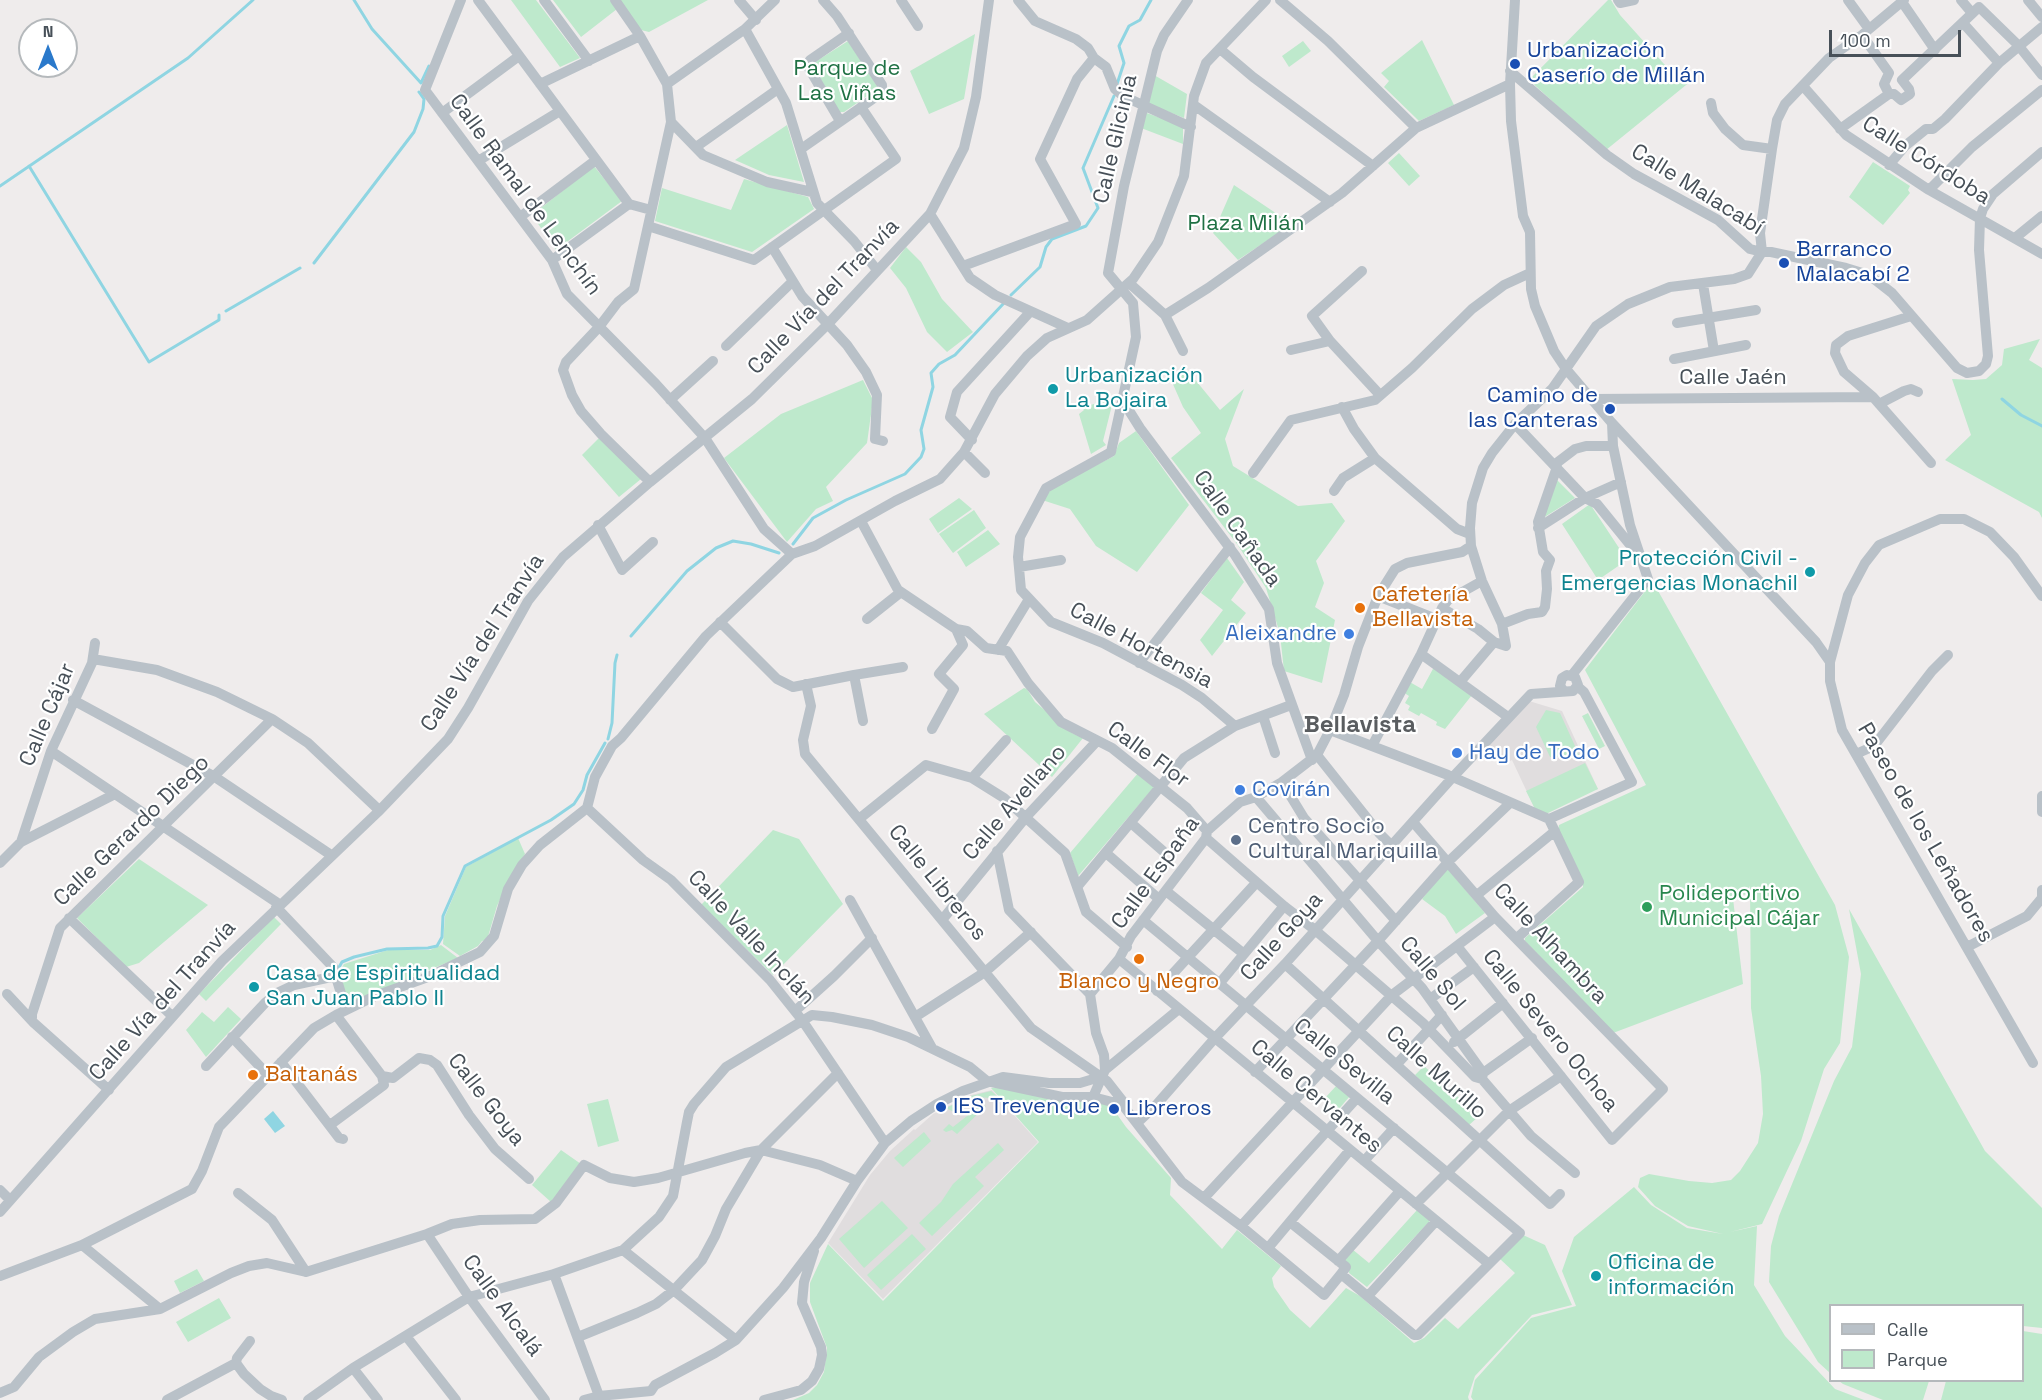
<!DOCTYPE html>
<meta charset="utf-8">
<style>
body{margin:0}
#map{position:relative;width:2042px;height:1400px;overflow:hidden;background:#efecec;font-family:"Space Grotesk",sans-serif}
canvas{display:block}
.legend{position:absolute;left:1829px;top:1304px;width:195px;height:78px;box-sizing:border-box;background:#fff;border:2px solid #b5b9bc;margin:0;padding:8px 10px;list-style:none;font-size:18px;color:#475058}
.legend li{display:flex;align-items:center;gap:12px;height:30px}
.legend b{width:30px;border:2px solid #b5b9bc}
.north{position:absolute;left:18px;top:18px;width:60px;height:60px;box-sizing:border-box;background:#fff;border:2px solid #b5b9bc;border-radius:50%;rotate:0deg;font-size:16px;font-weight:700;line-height:24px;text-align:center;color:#475058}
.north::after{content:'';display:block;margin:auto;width:21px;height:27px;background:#2a79cb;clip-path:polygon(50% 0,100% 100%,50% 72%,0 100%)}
.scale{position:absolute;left:1829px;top:30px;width:132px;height:27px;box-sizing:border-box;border:3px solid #475058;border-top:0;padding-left:8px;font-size:18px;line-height:21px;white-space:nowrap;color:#475058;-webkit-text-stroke:4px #fff;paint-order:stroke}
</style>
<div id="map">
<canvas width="2042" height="1400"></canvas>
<ul class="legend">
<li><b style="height:8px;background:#b9c1c8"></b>Calle</li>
<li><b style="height:16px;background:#bee9cc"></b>Parque</li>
</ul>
<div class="north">N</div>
<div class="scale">100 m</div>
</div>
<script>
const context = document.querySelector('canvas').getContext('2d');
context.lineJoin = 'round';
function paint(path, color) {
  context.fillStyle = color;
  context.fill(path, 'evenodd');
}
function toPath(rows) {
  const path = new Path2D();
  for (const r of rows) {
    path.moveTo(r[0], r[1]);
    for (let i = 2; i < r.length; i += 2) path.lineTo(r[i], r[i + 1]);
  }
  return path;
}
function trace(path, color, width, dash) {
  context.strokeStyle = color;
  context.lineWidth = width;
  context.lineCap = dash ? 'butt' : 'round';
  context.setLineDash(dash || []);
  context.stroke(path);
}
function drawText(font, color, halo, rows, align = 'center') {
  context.font = font + ' "Space Grotesk",sans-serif';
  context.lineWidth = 4.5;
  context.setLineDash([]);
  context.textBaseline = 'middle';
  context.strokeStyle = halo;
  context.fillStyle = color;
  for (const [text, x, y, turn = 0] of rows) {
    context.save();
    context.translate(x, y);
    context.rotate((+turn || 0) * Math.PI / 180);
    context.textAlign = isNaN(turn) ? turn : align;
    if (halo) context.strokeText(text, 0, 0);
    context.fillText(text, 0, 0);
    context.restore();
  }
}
paint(toPath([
 [1529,701,1562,711,1598,789,1535,809,1512,760,1508,762,1489,745],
 [992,1090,1038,1142,883,1299,828,1243,870,1175,890,1151,914,1129,915,1130,933,1114,971,1095]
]), '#e0ddde');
paint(toPath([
 [511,0,536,0,580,58,560,67],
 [553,0,610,0,617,9,581,37],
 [620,0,708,0,649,32,641,30],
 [1608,0,1611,0,1620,15,1664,64,1691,81,1606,150,1529,80],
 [975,34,964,99,929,114,910,71],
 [1422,40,1454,105,1419,121,1384,87,1389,81,1381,73],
 [848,41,877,86,876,90,844,112,839,112,812,64],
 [1303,41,1311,51,1289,67,1282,56],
 [1154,75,1187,94,1184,118,1146,103],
 [1144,112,1183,126,1183,144,1141,128],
 [787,125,804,182,769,175,735,160],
 [1399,153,1420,176,1409,186,1388,163],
 [1873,162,1910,186,1908,190,1910,193,1883,225,1849,197],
 [594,166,622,201,556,250,532,215],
 [744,179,808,197,814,209,752,252,655,221,662,188,731,210],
 [1234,185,1292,224,1238,260,1213,233],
 [906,247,921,262,942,299,973,332,947,352,927,332,906,288,890,268],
 [2040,339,2029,360,2042,368,2042,518,2039,512,1945,460,1971,435,1952,379,1973,380,1986,379,2002,365,2004,349],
 [1188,371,1220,410,1244,389,1225,439,1233,466,1298,506,1332,503,1345,521,1316,561,1324,583,1315,607,1335,620,1322,683,1284,671,1280,634,1266,588,1237,544,1171,458,1201,433,1183,407,1172,382],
 [863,380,873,400,867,443,826,487,833,501,816,509,787,542,724,458,781,414],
 [1114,397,1103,441,1106,445,1091,454,1079,414,1084,410,1082,408],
 [1136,431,1189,505,1137,572,1096,546,1070,509,1042,500,1050,489,1114,456,1119,443],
 [599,438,641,479,619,497,582,455],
 [1557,480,1575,498,1543,518],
 [959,498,972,509,938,533,929,519],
 [1590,504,1627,560,1598,580,1562,524],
 [974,510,986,528,953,553,939,534],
 [988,530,1000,544,966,567,957,552],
 [1227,558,1244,582,1231,600,1246,613,1212,656,1200,640,1223,610,1201,593],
 [1649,586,1657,589,1835,905,1849,957,1840,1043,1824,1069,1801,1141,1762,1224,1730,1232,1757,1226,1754,1285,1785,1336,1835,1389,1864,1400,1473,1400,1471,1397,1475,1380,1531,1318,1576,1306,1562,1271,1574,1237,1634,1187,1651,1205,1687,1228,1723,1234,1688,1226,1655,1206,1638,1187,1640,1178,1649,1174,1689,1181,1712,1183,1731,1180,1740,1171,1758,1143,1763,1114,1761,1076,1751,1008,1750,886,1745,895,1732,890,1743,984,1613,1033,1525,941,1525,938,1583,887,1583,882,1558,831,1559,825,1646,785,1585,670],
 [1434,667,1472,695,1445,729,1436,725,1437,722,1421,713,1419,716,1408,710,1410,706,1405,703,1409,696,1403,692,1408,681,1422,689],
 [1024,688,1027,689,1035,702,1072,733,1083,738,1052,777,984,714],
 [1546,710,1560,713,1580,757,1550,757,1536,727],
 [1588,713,1605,746,1599,749,1582,716],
 [1585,763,1598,789,1546,814,1535,809,1526,791],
 [1139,772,1155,786,1078,876,1070,853],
 [773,830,799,839,843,904,773,975,701,905],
 [518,838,525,854,512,874,497,906,487,940,482,941,478,946,460,956,443,944,445,916,466,867],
 [139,859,208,905,139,963,126,967,77,918],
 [1447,868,1485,913,1456,934,1445,916,1422,899],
 [1849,909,1985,1151,2042,1208,2042,1328,2023,1326,2022,1306,1830,1306,1830,1373,1818,1362,1769,1282,1771,1246,1779,1216,1834,1081,1852,1047,1861,974],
 [274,917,281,924,206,1001,199,994],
 [441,945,458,958,347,1004,340,971,344,964,388,950,430,950],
 [228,1007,241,1019,206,1057,186,1030,202,1012,214,1022],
 [1424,1066,1479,1116,1468,1126,1415,1075],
 [1337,1085,1350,1096,1338,1110,1325,1098],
 [1000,1087,1057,1101,1109,1103,1126,1127,1171,1178,1170,1195,1222,1249,1237,1230,1281,1266,1272,1278,1274,1287,1290,1310,1310,1328,1346,1288,1360,1296,1414,1343,1424,1338,1445,1318,1458,1329,1515,1273,1500,1259,1523,1235,1545,1245,1572,1305,1532,1315,1475,1376,1468,1397,1469,1400,793,1400,809,1393,817,1385,824,1372,827,1348,810,1302,810,1283,828,1244,883,1301,1039,1142,991,1088],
 [991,1091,997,1096,989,1098,979,1097,973,1098,956,1113,946,1108,971,1096],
 [608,1099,619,1141,598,1147,587,1104],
 [981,1105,986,1106,957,1134,952,1130,946,1132,943,1130,949,1124,953,1127],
 [924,1132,931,1141,903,1167,894,1158],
 [998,1143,1004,1150,975,1177,984,1186,932,1236,919,1223,941,1202,953,1184],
 [561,1150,581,1164,551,1202,532,1185],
 [882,1201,908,1228,864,1268,839,1239],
 [1417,1210,1430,1221,1367,1287,1349,1273,1349,1267,1343,1259,1352,1249,1369,1263],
 [912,1234,926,1249,881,1290,867,1275],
 [197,1269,204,1281,180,1293,174,1281],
 [219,1298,231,1318,188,1342,176,1322],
 [2023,1331,2042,1334,2042,1400,1941,1400,1946,1381,2022,1380],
 [1839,1381,1929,1381,1923,1400,1883,1400,1843,1384]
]), '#bee9cc');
paint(toPath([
 [273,1111,285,1126,275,1133,264,1119]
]), '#8fd5e2');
trace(toPath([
 [354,0,372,29,421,83,429,66],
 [1117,84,1124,63,1119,46,1129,26,1140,20,1151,0],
 [29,166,149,362,219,320,219,315],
 [0,186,188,58,253,0],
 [314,263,414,132,423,109,424,99,419,92],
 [1011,295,1040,267,1046,247,1052,239,1086,226,1098,208,1083,168,1114,96],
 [226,311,300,268],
 [2002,399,2021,415,2042,426],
 [793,544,813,518,846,500,905,474,921,457,924,449,921,430,933,387,931,373,939,364,955,355,1004,303],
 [631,636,687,571,716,548,733,541,751,544,779,553],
 [608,739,612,723,615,663,617,655],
 [338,969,342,962,354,957,387,949,428,948,437,946,442,937,443,916,465,866,551,820,574,804,583,790,587,775,605,743]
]), '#8fd5e2', 3);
trace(toPath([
 [461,0,425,90,552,260,567,294,656,384,705,438,764,529,792,554],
 [478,0,629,204],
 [544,0,589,61],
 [615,0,640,36,667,84,671,122,634,289,618,302,599,327,566,362,563,370,572,395,581,411,601,434,650,482],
 [739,0,756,20],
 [901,0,918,26],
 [1018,0,1035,21,1076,39,1088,48,1094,58,1106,67,1115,89,1123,96,1191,127],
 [1188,0,1164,35,1157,51,1124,186,1108,273,1133,303,1136,337,1111,452,1046,488,1020,537,1018,557,1021,590,1051,622,1103,643,1182,685,1202,698,1235,726],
 [1280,0,1328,41,1416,128],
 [1515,0,1510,84,1511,121,1523,216,1530,232,1531,289,1535,306,1554,351,1566,369,1612,423,1816,642,1830,662,1830,681,1842,730,2033,1063],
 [1618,0,1620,3,1634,0],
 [1848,0,1869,29],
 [1961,0,1972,13],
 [2028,0,2042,17],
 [1902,2,1935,50],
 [1963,23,1999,63],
 [745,29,786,103,817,203,854,241,877,270],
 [1862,35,1889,73,1884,84,1889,94],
 [1220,49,1253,77,1373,166],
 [1510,71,1607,155,1634,174,1718,220,1750,249,1762,252,1771,252,1846,268,1869,275,1892,293,1957,368,1967,373,1979,371,1986,364,1988,356,1979,250,1980,218,1983,209,1993,194,2042,152],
 [540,84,640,36],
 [667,84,745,29,775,0],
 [1803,86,1846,135,1929,190,2042,254],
 [1711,103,1713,113,1725,129,1743,145,1772,149],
 [1194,105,1330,202],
 [442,113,519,56],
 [840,121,807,65,810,60,849,33],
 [671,122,703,155,767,182,812,192],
 [1840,129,1889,94,1894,94,1901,100,1910,94,1909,89,1902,80,1979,7,2018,45,2042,75],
 [696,147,778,89],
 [801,149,880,94,882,89,882,85,837,16,823,0],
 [478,161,560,111],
 [1889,165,1905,146,1926,129,1933,129,1945,119,1999,63,2042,27],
 [1929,190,1972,147,2042,90],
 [930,214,970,278,995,295,1068,328],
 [520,217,596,160],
 [648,226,754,260,896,159,861,107],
 [2015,238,2042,216],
 [772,247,802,296,847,345,866,372,877,395,875,439,883,441],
 [552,260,629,204,651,210],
 [963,266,1076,224,1040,159,1077,79,1094,58],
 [1362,271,1312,316,1330,341,1380,395],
 [1129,283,1165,315,1183,351],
 [1703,284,1714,351],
 [1165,315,1208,288,1342,193,1416,128,1510,84],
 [1911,316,1848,336,1836,345,1835,353,1844,372,1873,397,1931,463],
 [1677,323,1756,310],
 [726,346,792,282],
 [1291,350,1330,341],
 [1674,359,1746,345],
 [1593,399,1873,397],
 [670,400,713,361],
 [1123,401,1140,428,1235,555,1269,609,1277,663,1312,760],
 [1879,404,1904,391,1911,389,1918,392],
 [1342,407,1354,429,1375,458,1457,529,1470,534],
 [1515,424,1585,498,1597,504,1636,552],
 [972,440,950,417,957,392,1030,312],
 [964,452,985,473],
 [1554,465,1575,449,1586,446,1613,446],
 [1253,473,1291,420,1375,400,1412,368,1472,309,1504,285,1530,273],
 [1334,491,1343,478,1375,458],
 [861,521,898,590,956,629,967,631,986,648,1007,651,1028,683,1061,722,1112,748,1187,808,1207,831],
 [598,525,622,570,653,542],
 [1538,528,1585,498,1621,482],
 [1019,567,1061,560],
 [1378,596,1436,619],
 [1442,608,1478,629,1494,642,1506,646,1502,624,1482,581,1471,546],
 [867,619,901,592],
 [720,622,777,679,793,687,854,675,863,721],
 [1502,624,1528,614,1542,612,1545,607,1547,589,1546,571,1550,560,1543,552,1538,522,1557,467],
 [998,650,1029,599],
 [1421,654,1508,717],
 [93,659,157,670,217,692,272,719,308,743,379,810],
 [1830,662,1848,595,1865,563,1879,545,1940,519,1964,519,1990,532,2014,557,2042,596],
 [1139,663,1230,547],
 [854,675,903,667],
 [1572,675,1648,579,1630,525,1613,446,1612,423],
 [1460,682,1494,642],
 [806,684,811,706,803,740,805,754,1031,1028,1107,1081,1125,1104,1125,1108,1182,1182,1241,1226,1324,1295,1341,1274,1414,1335,1418,1335,1520,1233,1143,920],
 [73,700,215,777,331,855],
 [1263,716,1275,753],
 [932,729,954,689,939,674,963,645,956,629],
 [1330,730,1448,775,1549,819],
 [1372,746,1421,654,1442,608,1448,600,1482,581],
 [51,751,279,904],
 [1856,754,1874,746,1932,671,1948,655],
 [1317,755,1379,833,1392,846],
 [972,778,1006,740],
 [1282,782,1304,818,1396,921],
 [2042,796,2042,812],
 [1256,797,1378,941,1422,988,1483,1073,1482,1079,1531,1136,1575,1173],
 [587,808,643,860,671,880,770,980,802,1020,885,1143],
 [859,819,926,765,972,778,1004,798,1065,853,1086,912,1127,947],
 [1549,819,1632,782,1584,692,1577,686],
 [1413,822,1495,917,1663,1089,1612,1140,1457,946],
 [1131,823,1163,851],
 [1206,838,1284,906,1315,930,1423,1023,1475,1077,1482,1079],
 [21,842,115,794],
 [997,851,1009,910,1090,994],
 [1106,853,1159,899],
 [0,863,21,842,51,751,92,663,95,643],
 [1077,887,1184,758,1235,726,1291,705],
 [1166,891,1244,954],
 [1477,895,1555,831],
 [850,900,932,1048],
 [276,907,333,967,346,1010],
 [69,918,172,1016],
 [942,920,1026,817,1097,741],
 [1517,938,1579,882,1549,819],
 [1967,947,2027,916,2042,898,2042,890],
 [1119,959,1489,1264],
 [1285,964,1550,1204,1560,1194],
 [1219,984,1284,906],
 [1157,991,1256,883],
 [7,994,34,1023,109,1090],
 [1430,999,1474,967],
 [795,1011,834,976,872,938],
 [336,1015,382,1076,393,1078,419,1058,430,1060,437,1065,469,1115,495,1149,529,1179],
 [915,1017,985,972,1031,932],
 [32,1018,32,1014,60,928,272,719],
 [232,1037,268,1075],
 [1454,1042,1503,1003],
 [281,1062,339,1138,343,1139],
 [1397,1064,1442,1015],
 [206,1066,266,1002,277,993,294,985,336,976],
 [1105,1070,1179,1009],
 [1255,1072,1378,941,1449,861,1510,803],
 [1483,1073,1532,1038],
 [1093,1097,1105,1070,1104,1055,1096,1033,1090,994,1119,959,1131,936,1206,838,1207,831,1240,802,1256,797,1282,782,1317,755,1330,730,1344,695,1358,647,1378,596,1395,569,1407,563,1462,552,1471,546,1470,528,1472,503,1483,468,1492,453,1515,424,1552,389,1596,326,1628,304,1670,287,1734,279,1748,274,1762,252,1760,233,1772,149,1777,120,1785,104,1829,58,1862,35,1904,0],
 [1137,1123,1157,1104,1215,1038,1285,964,1452,778,1531,694,1573,691,1578,685,1575,677,1567,675,1562,678,1560,686,1564,691],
 [330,1125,384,1085,382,1076],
 [1364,1161,1394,1128],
 [0,1190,10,1200],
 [238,1193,272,1220,306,1272],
 [1204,1198,1392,995,1495,917],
 [1416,1204,1509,1111,1561,1076],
 [0,1212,222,961,378,812,448,739,468,708,528,601,563,557,650,482,752,399,827,325,930,214,964,148,976,97,989,0],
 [1290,1222,1346,1267,1341,1274],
 [1241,1226,1357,1098],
 [427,1234,469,1297,545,1400],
 [82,1245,160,1309],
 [1268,1248,1350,1150],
 [623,1250,736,1340],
 [1338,1261,1400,1191],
 [554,1274,599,1396],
 [0,1276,82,1245,192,1189,202,1171,219,1127,314,1028,336,1015,375,996,428,977,480,952,494,936,508,889,522,865,540,845,587,808,595,777,612,746,621,738,706,636,792,554,815,546,895,501,940,479,964,452,995,394,1027,356,1047,338,1087,320,1133,279,1158,242,1184,176,1194,96,1206,63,1266,0],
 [1368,1296,1436,1221],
 [406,1336,456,1400],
 [578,1337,637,1313,656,1304,674,1290,702,1260,715,1236,726,1209,761,1150,838,1073],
 [236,1363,244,1374,260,1389,271,1396,282,1400],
 [353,1368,378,1400],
 [651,1391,655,1385,715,1353,736,1340,783,1288,821,1238,857,1181,885,1143,911,1121,937,1104,963,1091,1003,1077,1049,1083,1080,1083,1100,1077],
 [0,1393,14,1387,39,1357,73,1332,95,1319,160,1309,231,1273,249,1266,267,1263,306,1272,427,1234,452,1224,480,1220,535,1219,556,1203,584,1165,610,1178,634,1182,658,1178,745,1153,761,1150,820,1165,857,1181],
 [167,1400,236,1363,237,1358,250,1341],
 [308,1400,353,1368,469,1297,554,1274,623,1250,659,1217,673,1196,687,1122,689,1112,694,1104,726,1067,812,1015,832,1017,872,1025,908,1037,970,1067,987,1081,1062,1097,1093,1097,1116,1103],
 [584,1400,599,1396,651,1391],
 [764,1400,801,1390,812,1381,819,1369,822,1355,821,1347,802,1303,804,1282,814,1251]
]), '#b9c1c8', 10);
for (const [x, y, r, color] of [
 [1515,64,6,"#1a4fb4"],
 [1784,263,6,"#1a4fb4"],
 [1053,389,6,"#0f9aa8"],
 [1610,409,6,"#1a4fb4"],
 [1810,572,6,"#0f9aa8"],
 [1360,608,6,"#e8710a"],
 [1349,634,6,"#3f7fe0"],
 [1457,753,6,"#3f7fe0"],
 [1240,790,6,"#3f7fe0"],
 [1236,840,6,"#5c6f8a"],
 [1647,907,6,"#2e9e5b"],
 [1139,959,6,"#e8710a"],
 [254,987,6,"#0f9aa8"],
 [253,1075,6,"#e8710a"],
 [941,1107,6,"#1a4fb4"],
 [1114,1109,6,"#1a4fb4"],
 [1596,1276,6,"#0f9aa8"]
]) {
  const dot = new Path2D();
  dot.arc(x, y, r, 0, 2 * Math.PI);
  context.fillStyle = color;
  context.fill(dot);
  trace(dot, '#fff', 2);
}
drawText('22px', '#164399', '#fff', [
 ["Urbanización",1527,51],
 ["Caserío de Millán",1527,76],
 ["Barranco",1796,250],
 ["Malacabí 2",1796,275],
 ["Camino de",1598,396,"right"],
 ["las Canteras",1598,421,"right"],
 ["IES Trevenque",953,1107],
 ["Libreros",1126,1109]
], 'left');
drawText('22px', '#1f7144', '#fff', [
 ["Parque de",847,69],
 ["Las Viñas",847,94],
 ["Plaza Milán",1246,224]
]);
drawText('22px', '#475058', '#fff', [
 ["Calle Glicinia",1116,139,-77],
 ["Calle Córdoba",1926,161,32],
 ["Calle Malacabí",1697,190,32],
 ["Calle Ramal de Lenchín",525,195,54],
 ["Calle Vía del Tranvía",824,297,-46],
 ["Calle Jaén",1733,378],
 ["Calle Cañada",1237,529,55],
 ["Calle Vía del Tranvía",483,643,-57],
 ["Calle Hortensia",1141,646,28],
 ["Calle Cájar",48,715,-67],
 ["Calle Flor",1148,755,36],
 ["Calle Avellano",1015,803,-49],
 ["Calle Gerardo Diego",132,831,-44],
 ["Paseo de los Leñadores",1925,833,60],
 ["Calle España",1156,873,-54],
 ["Calle Libreros",937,883,51],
 ["Calle Goya",1282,937,-48],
 ["Calle Valle Inclán",751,938,47],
 ["Calle Alhambra",1550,944,47],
 ["Calle Sol",1432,974,50],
 ["Calle Vía del Tranvía",163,1001,-48],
 ["Calle Severo Ochoa",1550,1031,51],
 ["Calle Sevilla",1344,1062,39],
 ["Calle Murillo",1436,1073,42],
 ["Calle Cervantes",1316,1097,40],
 ["Calle Goya",486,1100,52],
 ["Calle Alcalá",502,1306,54]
]);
drawText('22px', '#0d838f', '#fff', [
 ["Urbanización",1065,376],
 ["La Bojaira",1065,401],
 ["Protección Civil -",1798,559,"right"],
 ["Emergencias Monachil",1798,584,"right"],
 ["Casa de Espiritualidad",266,974],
 ["San Juan Pablo II",266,999],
 ["Oficina de",1608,1263],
 ["información",1608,1288]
], 'left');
drawText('22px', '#c56008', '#fff', [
 ["Cafetería",1372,595],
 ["Bellavista",1372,620],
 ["Blanco y Negro",1139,982,"center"],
 ["Baltanás",265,1075]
], 'left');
drawText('22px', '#366cbe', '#fff', [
 ["Aleixandre",1337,634,"right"],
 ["Hay de Todo",1469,753],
 ["Covirán",1252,790]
], 'left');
drawText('22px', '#4e5e75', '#fff', [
 ["Centro Socio",1248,827],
 ["Cultural Mariquilla",1248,852]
], 'left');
drawText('22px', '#27864d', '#fff', [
 ["Polideportivo",1659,894],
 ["Municipal Cájar",1659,919]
], 'left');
drawText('bold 24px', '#5a5d60', '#fff', [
 ["Bellavista",1360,725]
]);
</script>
